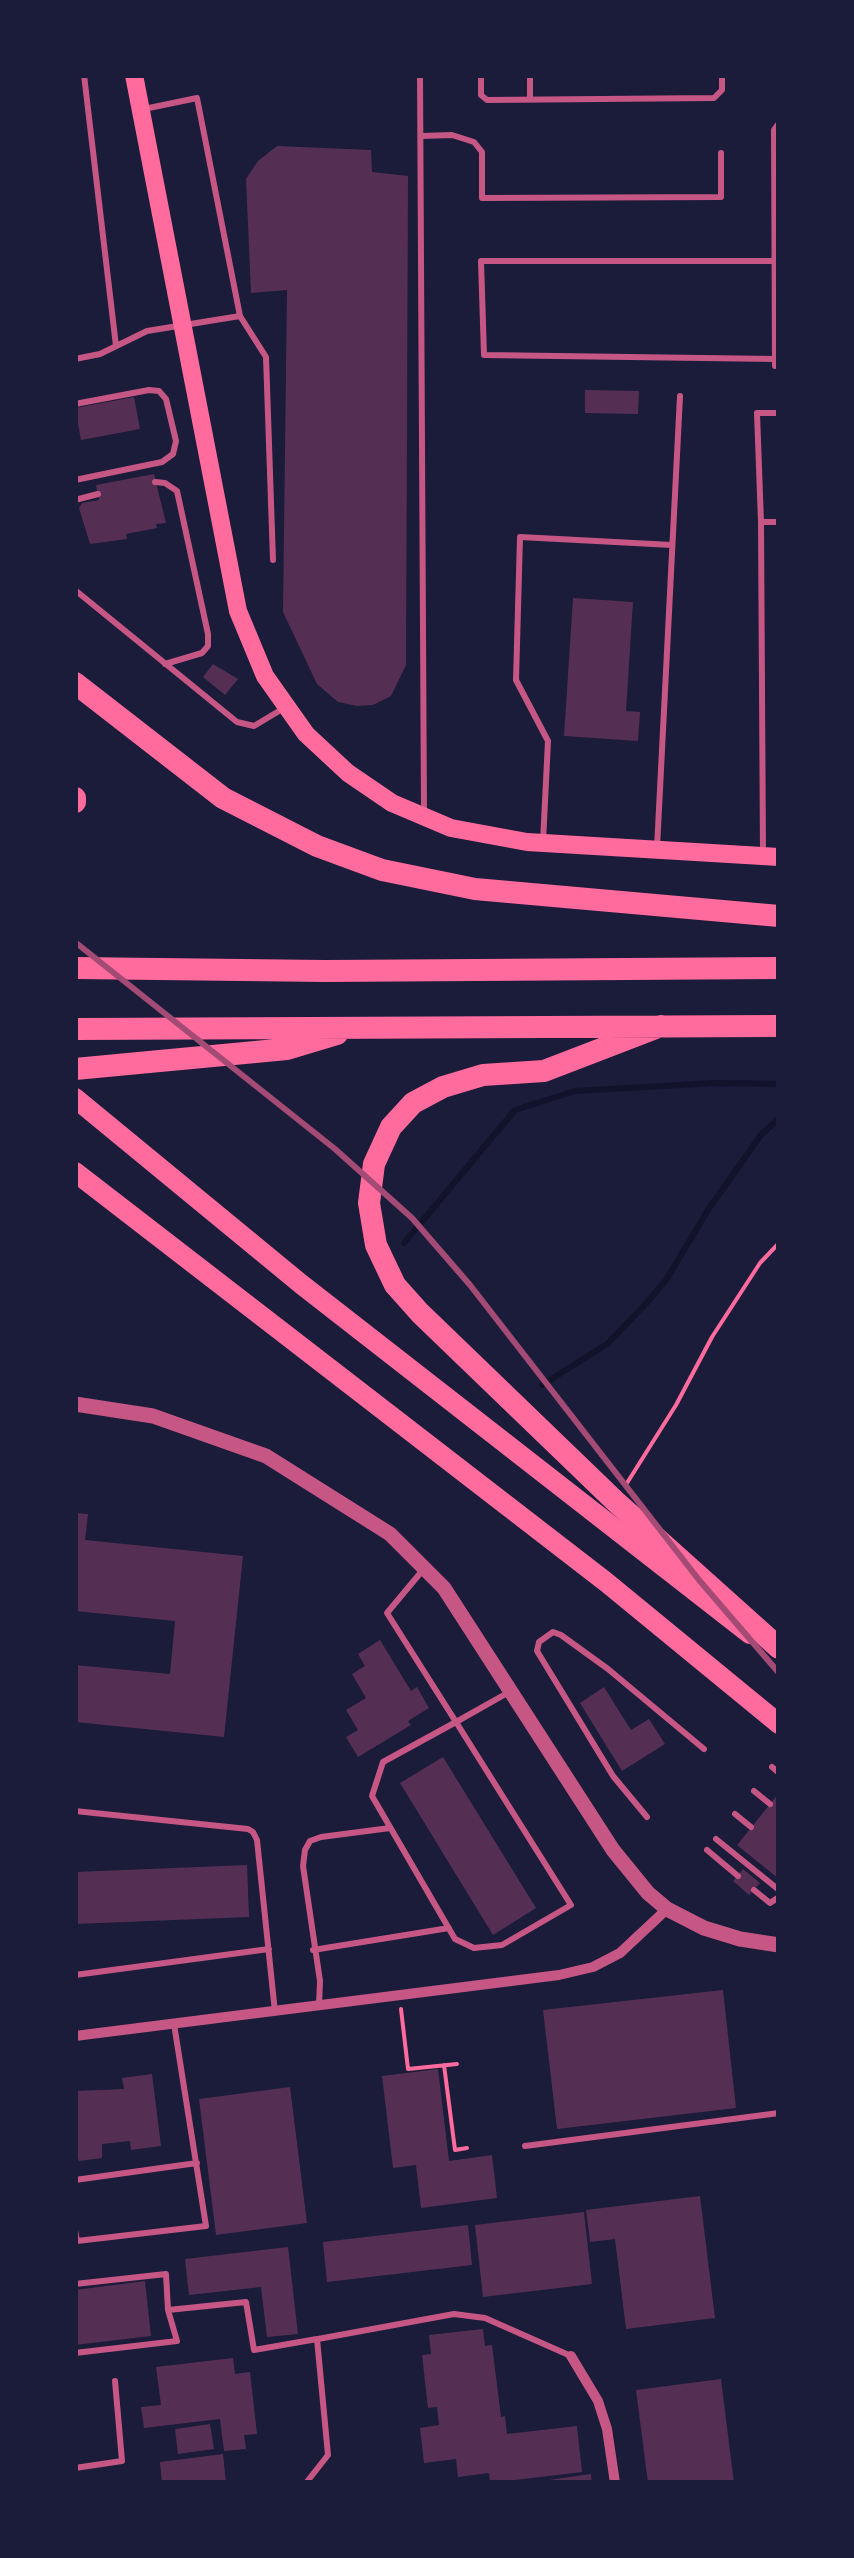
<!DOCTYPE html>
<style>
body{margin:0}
#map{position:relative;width:854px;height:2558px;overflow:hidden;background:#1b1b3a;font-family:"DejaVu Sans",sans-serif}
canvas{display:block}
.frame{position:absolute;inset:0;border:78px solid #1b1b3a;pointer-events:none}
</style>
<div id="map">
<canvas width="854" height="2558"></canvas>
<div class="frame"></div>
</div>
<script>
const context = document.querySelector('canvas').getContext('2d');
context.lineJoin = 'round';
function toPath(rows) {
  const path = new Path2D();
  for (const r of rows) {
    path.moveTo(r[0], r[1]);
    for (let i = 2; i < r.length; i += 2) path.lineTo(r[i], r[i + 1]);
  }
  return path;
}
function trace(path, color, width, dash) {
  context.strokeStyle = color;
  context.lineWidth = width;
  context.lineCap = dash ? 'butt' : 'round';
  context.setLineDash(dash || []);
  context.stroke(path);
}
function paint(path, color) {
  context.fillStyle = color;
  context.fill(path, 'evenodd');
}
trace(toPath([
 [404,1243,515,1110,575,1091,715,1083,779,1084],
 [542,1385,607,1344,643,1307,666,1280,708,1210,760,1136,779,1118]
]), '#12122b', 6);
paint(toPath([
 [277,146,371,150,372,172,408,176,406,665,391,696,373,705,357,706,338,702,317,684,283,612,287,290,251,293,246,179,258,161],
 [585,390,639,391,638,414,585,413],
 [134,397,140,429,81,440,75,408],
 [154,474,166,523,156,524,157,528,126,534,127,539,90,544,79,508,82,503,99,500,96,485],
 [573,598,633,602,626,711,640,712,638,741,564,736],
 [213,664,238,679,225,695,203,677],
 [75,1513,88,1514,85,1540,243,1556,224,1737,75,1722,75,1665,170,1674,175,1621,75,1611],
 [380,1640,411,1691,417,1687,429,1708,408,1721,411,1725,358,1757,346,1737,358,1730,346,1710,366,1698,352,1674,365,1666,358,1654],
 [604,1687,631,1730,649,1719,665,1744,622,1771,580,1703],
 [443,1757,536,1908,493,1935,400,1783],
 [779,1793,779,1879,737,1845],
 [247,1865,249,1917,75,1924,75,1872],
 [743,1869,760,1883,749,1895,733,1881],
 [723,1990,736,2108,557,2129,543,2010],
 [438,2069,449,2161,492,2155,497,2198,421,2208,416,2165,393,2168,382,2076],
 [152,2074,161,2146,131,2150,130,2141,102,2144,102,2158,79,2161,75,2150,75,2091,124,2089,122,2078],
 [290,2087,307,2223,216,2235,199,2099],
 [700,2196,715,2318,626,2329,615,2239,590,2242,586,2210],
 [584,2212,592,2284,483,2297,475,2225],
 [468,2225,472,2265,327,2282,323,2242],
 [288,2247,298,2334,267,2337,261,2287,189,2295,185,2259],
 [145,2281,151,2336,75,2345,75,2290],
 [483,2329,485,2346,492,2345,501,2417,505,2416,507,2434,577,2426,582,2472,490,2483,489,2473,458,2477,456,2459,424,2463,420,2428,439,2425,437,2407,428,2408,422,2355,431,2354,429,2335],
 [233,2358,235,2374,250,2372,257,2434,244,2435,246,2449,224,2451,220,2419,144,2428,141,2407,161,2405,156,2367],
 [721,2379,734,2483,648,2483,636,2390],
 [210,2424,214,2449,178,2454,175,2429],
 [223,2454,226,2483,162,2483,160,2462],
 [591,2474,592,2483,542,2483,542,2481]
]), '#542f53');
trace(toPath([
 [627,1483,676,1405,712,1337,760,1263,779,1243],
 [401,2009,408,2069,457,2064],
 [444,2065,455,2150,467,2148]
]), '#ff6b9d', 4);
trace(toPath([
 [84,75,116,346],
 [420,75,424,812],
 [481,75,481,95,487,100,714,98,722,90,722,75],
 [530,75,530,98],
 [144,109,197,98,240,316,266,357,273,560],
 [421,136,452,135,474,142,482,152,482,198,721,197,721,153],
 [775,261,481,261,484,355,775,359],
 [75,359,100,354,147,331,240,316],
 [775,366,774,130,779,123],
 [75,404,149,390,159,391,166,399,176,441,173,454,162,462,75,480],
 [155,482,165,483,177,491,208,634,208,646,202,653,165,664],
 [75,500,98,494],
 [761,522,779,522],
 [75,590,237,722,254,726,284,708],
 [543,842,548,741,516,680,520,537,672,545],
 [657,848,680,396],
 [763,854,761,522,757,413,779,413],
 [422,1571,387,1613,456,1722,571,1905,502,1945,474,1948,455,1939,372,1796,383,1762,456,1722,511,1691],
 [772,1767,779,1773],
 [754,1791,770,1804],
 [75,1811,248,1829,253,1832,257,1840,275,2012],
 [735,1814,751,1827],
 [647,1817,613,1776,537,1651,539,1642,553,1632,561,1635,608,1669,704,1749],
 [716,1839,779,1890],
 [707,1850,738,1876],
 [754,1890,770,1903,779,1897],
 [313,1950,449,1928],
 [75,1975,269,1949],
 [319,2005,320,1981,303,1866,305,1850,310,1841,321,1837,390,1828],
 [525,2146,779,2113],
 [75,2180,197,2163],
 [75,2230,77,2241,206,2226,174,2024],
 [75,2284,166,2274,168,2310,177,2341,75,2353],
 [168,2310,246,2302,254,2350,317,2339,328,2455,306,2483],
 [318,2339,454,2314,485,2318,571,2356],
 [75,2468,122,2461,115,2381]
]), '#c65784', 6);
trace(toPath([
 [75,2036,559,1975,593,1967,620,1953,667,1909],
 [571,2356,598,2401,607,2429,615,2483]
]), '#c65784', 10);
trace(toPath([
 [75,1404,153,1416,266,1456,390,1534,444,1588,613,1850,648,1893,667,1909,704,1928,740,1939,779,1945]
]), '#c65784', 15);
trace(toPath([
 [134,75,238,611,265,676,306,734,348,773,392,803,451,828,527,842,779,857]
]), '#ff6b9d', 18);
trace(toPath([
 [75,1098,301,1284,750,1634],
 [75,1172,606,1582,779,1724]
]), '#ff6b9d', 20);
trace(toPath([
 [75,683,223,798,317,846,382,870,475,889,779,916],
 [75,798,75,802],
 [75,968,325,971,779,968],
 [661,1026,544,1071,483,1075,443,1087,413,1103,391,1127,374,1164,369,1203,376,1245,395,1285,420,1313,615,1501,779,1648],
 [75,1029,779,1026],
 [75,1069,287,1049,337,1034]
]), '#ff6b9d', 22);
trace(toPath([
 [75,942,335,1149,412,1218,470,1285,699,1580,779,1673]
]), '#a44b75', 6);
</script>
